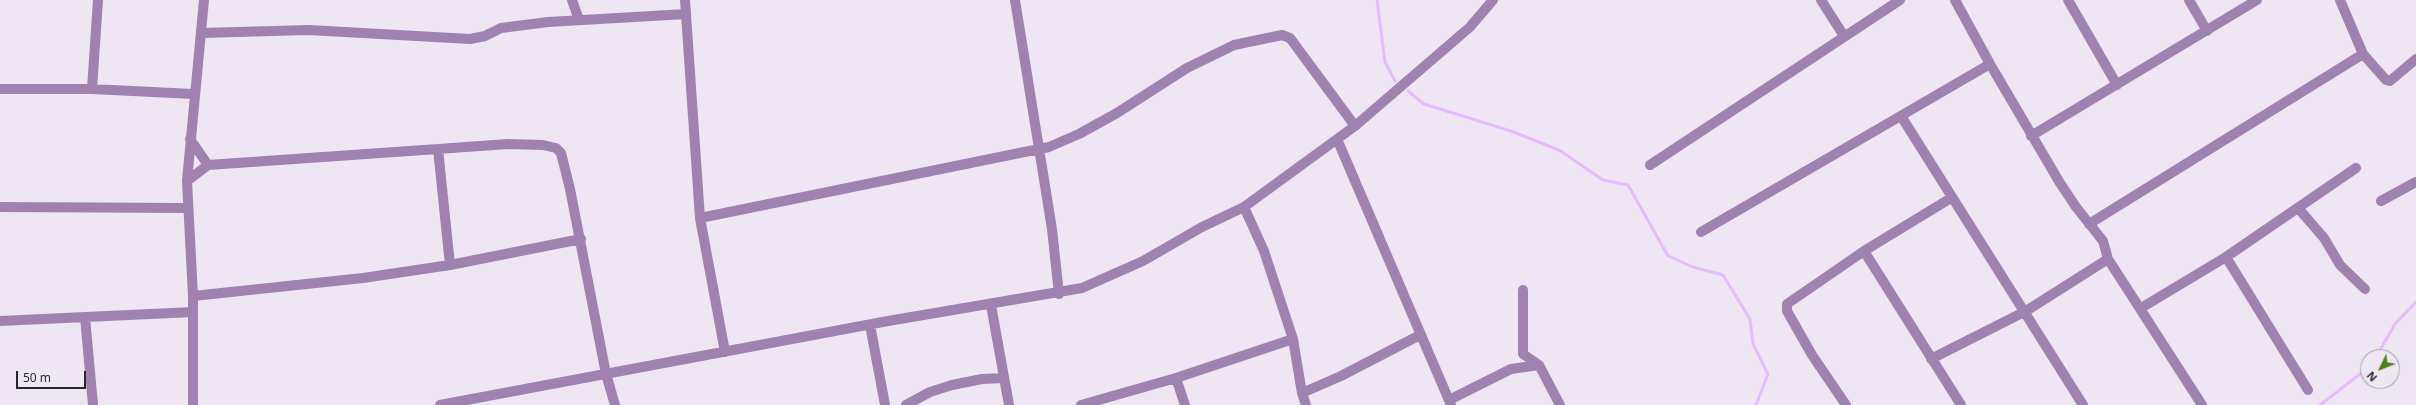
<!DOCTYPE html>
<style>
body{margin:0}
#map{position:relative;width:2416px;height:405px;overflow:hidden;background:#eee7f3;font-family:"Noto Sans",sans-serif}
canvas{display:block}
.north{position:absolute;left:2360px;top:349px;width:40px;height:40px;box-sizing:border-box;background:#eee7f3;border:1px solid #a09ba3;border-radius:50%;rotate:227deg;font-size:11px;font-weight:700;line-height:16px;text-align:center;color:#2a282c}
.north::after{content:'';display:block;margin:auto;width:14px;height:18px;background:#4d8117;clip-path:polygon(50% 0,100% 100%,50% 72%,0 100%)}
.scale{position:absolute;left:16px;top:371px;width:70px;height:18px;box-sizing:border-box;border:2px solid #2a282c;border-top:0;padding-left:5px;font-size:12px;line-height:14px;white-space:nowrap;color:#2a282c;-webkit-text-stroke:3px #eee7f3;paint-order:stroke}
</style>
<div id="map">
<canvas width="2416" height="405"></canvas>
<div class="north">N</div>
<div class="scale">50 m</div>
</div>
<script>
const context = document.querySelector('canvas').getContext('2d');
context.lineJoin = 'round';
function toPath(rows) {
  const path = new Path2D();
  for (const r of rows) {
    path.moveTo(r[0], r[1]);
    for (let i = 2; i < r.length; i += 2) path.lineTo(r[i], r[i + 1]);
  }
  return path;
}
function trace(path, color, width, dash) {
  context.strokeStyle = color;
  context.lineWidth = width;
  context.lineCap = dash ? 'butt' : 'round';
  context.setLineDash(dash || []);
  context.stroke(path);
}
trace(toPath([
 [1377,0,1385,62,1395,81],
 [1408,91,1424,104,1511,131,1559,150,1603,180,1628,185,1668,256,1693,267,1723,275,1750,319,1753,344,1768,374,1756,405],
 [2376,357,2395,324,2416,302],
 [2320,405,2368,368]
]), '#e6bbfe', 3);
trace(toPath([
 [572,0,579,20],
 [685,0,700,218,725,352],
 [1015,0,1052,229,1059,294],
 [1821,0,1844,36],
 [1955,0,1990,64,2060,183,2076,207,2103,241,2108,259,2202,405],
 [2068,0,2117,85],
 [2189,0,2207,31],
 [2340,0,2363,54,2386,80,2390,81,2416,59],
 [202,33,309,30,470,39,485,36,501,28,548,22,686,14],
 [0,89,92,89,193,94],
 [92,89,98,0],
 [1901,116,2083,405],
 [2031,136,2257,0],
 [190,139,208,165],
 [1337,139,1451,405],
 [1650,165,1900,0],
 [187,181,208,165,438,149],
 [2381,201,2416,182],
 [0,207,187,208],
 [1244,207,1264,251,1293,339,1302,393,1306,405],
 [2298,208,2324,238,2340,265,2365,289],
 [700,218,1049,147,1079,134,1117,113,1187,68,1234,45,1282,35,1290,38,1355,126],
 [2089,224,2363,54],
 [1701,232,1990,64],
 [1864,251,1961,405],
 [2226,257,2308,390],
 [450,265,438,149,508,144,543,145,556,148,561,153,570,189,606,374,615,405],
 [1523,290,1523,354,1539,365,1560,405],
 [193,296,363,278,450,265,581,239],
 [991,305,1009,405],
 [2141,308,2226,257,2356,168],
 [85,317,93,405],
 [0,321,193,312],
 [870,325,885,405],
 [1931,359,2026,311,2108,259],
 [1176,378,1185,405],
 [1302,393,1341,376,1420,335],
 [1449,400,1511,369,1539,365],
 [193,405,193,296,187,181,204,0],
 [440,405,888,321,1082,288,1143,261,1202,227,1244,207,1355,126,1470,27,1493,0],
 [906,405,930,392,952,385,982,379,1004,378],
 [1081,405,1176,378,1293,339],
 [1846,405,1812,355,1787,311,1787,304,1864,251,1951,198]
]), '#9f82af', 10);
</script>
